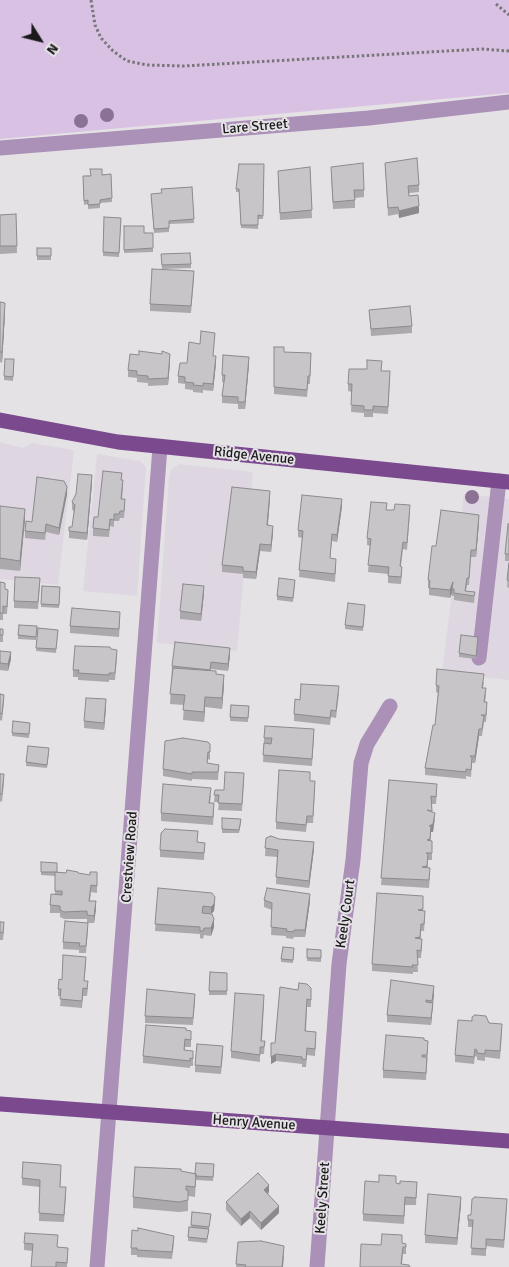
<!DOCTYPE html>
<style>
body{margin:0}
#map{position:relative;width:509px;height:1267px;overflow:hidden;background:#e5e2e6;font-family:Signika,sans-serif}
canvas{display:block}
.north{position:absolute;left:15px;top:15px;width:50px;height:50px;-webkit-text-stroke:4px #e5e2e6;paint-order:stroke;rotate:126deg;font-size:14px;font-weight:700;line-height:20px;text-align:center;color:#1a191b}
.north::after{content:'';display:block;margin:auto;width:18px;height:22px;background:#1a191b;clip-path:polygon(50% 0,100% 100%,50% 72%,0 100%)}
</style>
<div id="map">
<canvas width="509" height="1267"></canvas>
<div class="north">N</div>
</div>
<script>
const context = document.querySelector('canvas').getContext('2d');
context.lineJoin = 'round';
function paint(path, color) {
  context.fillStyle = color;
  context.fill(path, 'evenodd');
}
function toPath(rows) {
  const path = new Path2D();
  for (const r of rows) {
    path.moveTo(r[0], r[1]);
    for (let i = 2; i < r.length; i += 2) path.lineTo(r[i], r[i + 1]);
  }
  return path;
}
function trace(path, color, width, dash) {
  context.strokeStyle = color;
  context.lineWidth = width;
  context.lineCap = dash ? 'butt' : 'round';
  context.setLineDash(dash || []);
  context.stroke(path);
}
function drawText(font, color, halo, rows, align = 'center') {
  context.font = font + ' Signika,sans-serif';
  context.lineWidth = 4;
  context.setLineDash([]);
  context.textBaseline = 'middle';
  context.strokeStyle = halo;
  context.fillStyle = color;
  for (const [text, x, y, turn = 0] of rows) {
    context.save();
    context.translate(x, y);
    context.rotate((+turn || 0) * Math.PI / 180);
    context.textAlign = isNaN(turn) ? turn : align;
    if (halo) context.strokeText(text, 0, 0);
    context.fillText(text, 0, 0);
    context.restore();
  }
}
paint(toPath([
 [0,442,23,448,32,443,74,450,58,585,0,579],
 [97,454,140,461,146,467,137,596,83,591],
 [179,464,253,472,237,651,157,643,169,476,171,470],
 [464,494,509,499,509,680,442,673]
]), '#ded7e2');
paint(toPath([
 [0,0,509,0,509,93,0,139]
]), '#d9c1e4');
trace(toPath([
 [91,0,95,25,101,38,113,51,127,61,147,65,184,66,482,49,509,51],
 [496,4,509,15]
]), '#787679', 3, [2.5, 2.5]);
trace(toPath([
 [0,148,369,118,509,102],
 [479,658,499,481],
 [97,1267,160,447],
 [317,1267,339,964,353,860,361,763,367,744,390,706]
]), '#ab90b7', 15);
trace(toPath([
 [0,420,118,442,509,482],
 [0,1104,509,1141]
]), '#7b498e', 15);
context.fillStyle = '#8b7194';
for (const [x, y] of [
 [107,115],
 [81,121],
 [472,497]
]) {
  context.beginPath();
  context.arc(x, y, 7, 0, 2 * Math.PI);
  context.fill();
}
paint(toPath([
 [385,163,419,185,419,192,409,193,409,196,419,213,399,218,398,214,388,216],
 [264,164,263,219,258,219,258,229,241,228,239,192,236,192,236,189],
 [310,167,312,218,280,220,278,179],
 [111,174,112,202,100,203,100,208,88,209,88,204,84,205,83,176],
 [331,174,364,190,364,197,355,198,355,208,333,209],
 [192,187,194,223,169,224,169,232,154,233,151,198,162,193,161,189],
 [16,214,17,253,0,254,0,215],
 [104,217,121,218,119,257,103,256],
 [124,226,144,233,153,233,153,252,124,253],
 [37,248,51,248,51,260,37,260],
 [161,254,191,264,191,268,162,269],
 [194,278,191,313,150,311,150,304],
 [0,302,5,313,2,363,0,362],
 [369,310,412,326,412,333,371,336],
 [274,347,284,352,311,353,310,384,308,384,307,397,274,394],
 [214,356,216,363,213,391,203,390,203,393,193,392,193,390,185,389,185,384,178,383,178,376,187,363],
 [14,359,13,381,4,380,4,376],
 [170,361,168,385,148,386,148,383,137,382,137,378,128,377,128,370],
 [249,364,245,409,238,409,238,404,222,403,222,396,224,383,222,382,222,375],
 [382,371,390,378,388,414,373,413,373,417,364,417,364,413,351,412,352,392,348,391,348,384],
 [122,480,123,487,122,499,125,506,124,518,120,518,119,521,114,521,114,527,110,526,109,537,93,536,93,528,98,517],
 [92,483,87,540,69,538,69,531,72,527,74,512,72,509,72,502],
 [67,494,59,535,46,532,45,540,25,538,25,531,32,522],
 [270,498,268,525,273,533,271,552,260,551,256,579,243,578,243,574,222,572,222,565],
 [0,506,25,519,20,571,0,569],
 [342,506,337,542,332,541,330,558,336,566,335,582,299,577,302,538,298,537,298,530],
 [387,510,410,512,407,550,403,549,401,566,402,574,401,584,388,583,388,574,368,572,370,546,367,545,367,538],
 [479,522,476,557,471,557,469,585,467,585,466,591,475,592,474,603,454,600,454,596,452,596,452,593,450,598,429,595,429,588,428,588,428,580,436,546],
 [509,524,509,561,505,561,505,554],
 [509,563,509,588,507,587],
 [0,582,5,589,8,597,7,614,3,614,3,620,0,620],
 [295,584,293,602,277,600,277,596],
 [40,585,38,609,14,608,14,601],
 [42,586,60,587,59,608,41,607],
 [204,593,201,621,180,619,180,611],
 [365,609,363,631,345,629,345,625],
 [120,619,119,637,70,633,70,626],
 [37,626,36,640,18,639,18,635],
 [38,628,58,630,56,653,36,651],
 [0,629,3,629,3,642,0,642],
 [478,641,476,659,459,657,459,653],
 [111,649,117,657,115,680,109,680,109,682,78,680,78,677,73,677,73,670],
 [0,651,11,659,8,671,0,670],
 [230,655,228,671,211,669,211,671,216,674,224,685,222,709,205,707,204,722,183,720,184,705,170,704,172,666],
 [484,682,483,688,486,695,485,702,487,709,486,722,484,722,482,736,479,736,475,763,472,763,471,777,466,776,466,779,425,775,425,768,435,725,438,693,436,692,436,685],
 [339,693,336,718,331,717,330,725,294,721,294,714,300,700],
 [0,694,4,702,2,721,0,720],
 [231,705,249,706,248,722,230,721],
 [106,707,104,730,84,728,84,721],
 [13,721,30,723,29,738,12,736],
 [314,736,312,766,263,762,264,738],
 [210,751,210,760,208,759,207,763,219,765,218,780,192,779,192,781,163,776,163,769],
 [49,752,47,768,26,766,26,762],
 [0,774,4,782,2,802,0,801],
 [244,780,242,811,218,810,219,802,214,802,215,790,224,790],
 [389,780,437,791,436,804,431,804,432,812,435,820,433,832,431,832,430,841,432,848,432,860,428,860,428,868,430,875,429,888,381,885],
 [310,781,315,788,313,823,307,823,306,832,276,829,276,822],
 [211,795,210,803,214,811,213,825,161,821,161,813],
 [222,818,241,823,239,833,222,833],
 [266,838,314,849,309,888,276,884,277,857,265,856],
 [198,842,205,843,204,860,160,857,160,850],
 [41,862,57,872,90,875,97,872,97,893,91,892,90,901,96,909,94,923,87,923,87,919,64,919,60,917,60,913,50,913,50,905,55,894,55,876,41,875],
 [158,888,215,904,214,911,211,914,214,927,211,936,204,935,203,939,200,938,200,934,155,931],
 [423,896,423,911,425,918,424,931,421,931,421,938,422,946,421,958,417,958,418,972,413,972,413,974,372,971,372,964],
 [264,900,310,901,305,937,294,937,293,939,286,938,286,936,271,935,272,910,264,907],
 [0,922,4,930,3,940,0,940],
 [88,930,86,953,79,953,79,950,63,949,63,942],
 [294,948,293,963,281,962,281,959],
 [307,949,321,950,321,962,307,961],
 [86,965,84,981,88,988,87,996,83,996,82,1008,60,1006,61,996,58,996,58,989,62,980],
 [210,972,227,973,227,995,209,995],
 [280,987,298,990,311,996,311,1007,307,1007,306,1031,316,1039,315,1056,307,1055,306,1067,302,1067,302,1064,276,1061,271,1064,275,1043],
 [434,993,431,1025,387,1022,387,1015],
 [195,1001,193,1025,145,1023,145,1016],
 [264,1003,262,1041,265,1041,264,1054,260,1054,260,1062,231,1058,231,1051],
 [489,1023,502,1031,500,1059,485,1057,485,1061,477,1060,477,1057,475,1056,474,1064,455,1062,455,1055],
 [186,1030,191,1038,191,1047,185,1047,185,1050,193,1058,193,1066,190,1066,190,1068,143,1063,143,1056],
 [424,1040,428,1048,426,1080,383,1078,383,1070],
 [223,1053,221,1074,195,1072,195,1065],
 [214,1164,213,1181,196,1180,195,1197,188,1196,188,1211,179,1212,133,1208,133,1197,181,1172,195,1173],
 [61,1172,60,1187,66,1194,64,1222,39,1221,40,1187,22,1185,22,1178],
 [417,1182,416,1205,405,1205,404,1224,363,1221,363,1214,396,1184],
 [269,1192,268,1194,279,1213,261,1230,250,1218,241,1226,226,1210,226,1202],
 [461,1204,457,1245,425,1243,425,1235],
 [507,1207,504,1248,486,1246,486,1256,471,1255,473,1227,468,1227,468,1220,471,1215],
 [192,1212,211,1214,207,1243,188,1241,188,1237,191,1227],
 [238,1242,284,1256,283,1267,236,1267],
 [24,1243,58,1247,68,1255,67,1267,31,1267,32,1251,24,1250],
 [174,1243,172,1259,137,1257,137,1255,131,1255,131,1248],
 [402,1243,406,1244,406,1254,403,1254,402,1264,360,1267,381,1245]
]), '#aca9ad');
paint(toPath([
 [419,206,419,213,399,218,399,211],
 [5,303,5,313,2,363,2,352],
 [170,354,170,361,168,385,168,378],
 [216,356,216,363,213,391,213,384],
 [249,357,249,364,245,409,245,402],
 [92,475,92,483,87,540,87,533],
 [67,487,67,494,59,535,59,528],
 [270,491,270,498,267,532,267,525],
 [342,499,342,506,337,542,337,535],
 [25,509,25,519,20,571,20,561],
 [479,515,479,522,476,557,476,550],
 [273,526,273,533,271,552,271,545],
 [260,544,260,551,256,579,256,572],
 [453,582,452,593,450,598,450,590],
 [204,586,204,593,201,621,201,614],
 [230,648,230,655,228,671,228,664],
 [11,652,11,659,8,671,8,664],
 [224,675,224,685,222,709,222,698],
 [205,697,205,707,204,722,204,712],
 [106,699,106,707,104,730,104,723],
 [479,729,479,736,475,763,475,756],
 [435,813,433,832,431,832,430,846,427,847,429,833],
 [314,842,314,849,309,888,309,881],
 [310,894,310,901,305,937,305,930],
 [215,897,214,911,211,914,211,907],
 [96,901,96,909,94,923,94,916],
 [214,919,214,927,211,936,211,928],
 [434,986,434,993,431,1025,431,1018],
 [276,1054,276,1061,271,1064,271,1057],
 [269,1185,269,1192,264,1197,264,1190],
 [461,1197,461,1204,457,1245,457,1238],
 [279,1206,279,1213,261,1230,261,1223],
 [250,1211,250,1218,241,1226,241,1219],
 [284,1246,283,1267,282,1267]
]), '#8c8a8d');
const building = toPath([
 [417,158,419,185,408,186,409,196,418,195,419,206,399,211,398,207,388,208,385,163,417,158],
 [363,163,364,190,354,190,355,200,333,202,331,167,363,163],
 [239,164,264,164,263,216,258,215,258,225,241,225,239,189,236,189,239,164],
 [310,167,312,210,280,213,278,171,310,167],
 [90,169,102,169,102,175,111,174,112,198,100,200,100,204,88,205,88,200,84,201,83,176,91,176,90,169],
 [192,187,194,219,169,221,169,228,154,229,151,194,162,193,161,189,192,187],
 [16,214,17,246,0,246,0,215,16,214],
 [104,217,121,218,119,253,103,252,104,217],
 [124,226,144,226,144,233,153,233,153,248,124,250,124,226],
 [37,248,51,248,51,256,37,256,37,248],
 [190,253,191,264,162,265,161,254,190,253],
 [152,269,194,271,191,306,150,304,152,269],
 [0,302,5,303,2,352,0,352,0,302],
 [410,306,412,326,371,329,369,310,410,306],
 [201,331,215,333,213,356,216,356,213,384,203,383,203,386,193,385,194,383,185,382,185,377,178,376,180,363,187,363,189,342,200,344,201,331],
 [274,347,284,347,284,352,311,353,310,376,308,376,307,390,274,387,274,347],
 [139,351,162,354,162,351,170,354,168,378,148,379,148,376,137,375,137,371,128,370,130,354,139,355,139,351],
 [223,355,249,357,245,402,238,402,238,397,222,396,225,375,222,375,223,355],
 [5,359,14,359,13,377,4,376,5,359],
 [367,360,382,361,381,371,390,371,388,407,373,406,373,410,364,410,364,406,351,405,352,384,348,384,349,369,367,369,367,360],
 [103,471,122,473,121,480,123,480,121,499,125,499,124,511,120,511,119,514,114,514,114,520,110,519,109,530,93,528,94,517,98,517,103,471],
 [78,474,92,475,87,533,69,531,69,527,72,527,75,505,72,502,76,494,78,474],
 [37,477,64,481,67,487,59,528,46,524,45,533,25,531,26,521,32,522,37,477],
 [232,487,270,491,267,525,273,526,271,545,260,544,256,572,243,571,243,567,222,565,232,487],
 [302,495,342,499,337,535,332,534,330,558,336,559,335,574,299,570,303,531,298,530,302,495],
 [371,502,387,503,386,510,394,510,395,504,410,505,407,543,403,542,400,566,402,567,401,577,388,576,389,567,368,565,371,539,367,538,371,502],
 [0,506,25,509,20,561,0,558,0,506],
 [441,510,479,515,476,550,471,550,469,578,467,578,465,591,475,592,474,596,454,593,454,589,452,589,453,582,450,590,429,588,430,581,428,580,432,546,436,546,441,510],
 [508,524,509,524,509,554,505,554,508,524],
 [509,563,509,581,507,580,509,563],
 [15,577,40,578,38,602,14,601,15,577],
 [279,578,295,580,293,598,277,596,279,578],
 [0,582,5,583,5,589,8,590,7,607,3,606,3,613,0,613,0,582],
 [183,584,204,586,201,614,180,611,183,584],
 [42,586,60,587,59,605,41,604,42,586],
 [348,603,365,605,363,627,345,625,348,603],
 [72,608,120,612,119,629,70,626,72,608],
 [19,625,37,626,36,637,18,635,19,625],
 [38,628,58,630,56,649,36,648,38,628],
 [0,629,3,629,3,635,0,635,0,629],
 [461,635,478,637,476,656,459,653,461,635],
 [175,642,230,648,228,664,211,662,210,670,172,666,175,642],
 [75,646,110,647,111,649,117,650,115,673,109,673,109,675,78,673,79,670,73,670,75,646],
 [0,651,11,652,8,664,0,663,0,651],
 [173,668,216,671,216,674,224,675,222,698,205,697,204,712,183,710,185,695,170,694,173,668],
 [437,669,484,674,482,688,486,688,484,702,487,702,486,715,481,715,484,716,482,729,479,729,475,756,470,756,472,757,471,770,466,769,466,772,425,768,433,725,435,725,439,686,436,685,437,669],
 [301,684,339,686,336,711,331,710,330,718,294,714,295,699,300,700,301,684],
 [0,694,4,695,2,714,0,713,0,694],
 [86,698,106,699,104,723,84,721,86,698],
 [231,705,249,706,248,718,230,717,231,705],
 [13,721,30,723,29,734,12,733,13,721],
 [265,726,314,729,312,759,263,755,264,743,271,744,272,738,264,738,265,726],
 [183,738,208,742,210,744,210,752,208,752,207,763,219,765,218,772,192,772,192,774,163,769,165,741,183,738],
 [28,746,49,748,47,765,26,762,28,746],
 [279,770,310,772,310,781,315,781,313,816,307,816,306,825,276,822,279,770],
 [225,772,244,773,242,804,218,803,219,795,214,795,215,790,224,790,225,772],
 [0,774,4,774,2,794,0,794,0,774],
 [389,780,437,784,436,797,431,796,432,811,427,810,435,813,433,824,429,826,431,826,430,839,427,840,432,841,432,853,426,853,428,854,427,866,422,867,430,868,429,880,381,878,389,780],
 [163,784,211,788,209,803,214,803,213,817,161,813,163,784],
 [222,818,241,819,239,830,222,829,222,818],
 [165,829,198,831,197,842,205,843,204,853,160,850,161,833,165,829],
 [271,836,279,839,314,842,309,881,276,877,278,850,265,848,266,838,271,836],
 [41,862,57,863,57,872,41,872,41,862],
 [67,870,78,872,78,873,90,875,90,872,97,872,97,886,91,885,89,901,96,901,94,916,87,915,87,911,64,912,60,910,60,906,50,905,51,894,62,895,62,891,55,891,55,872,66,873,67,870],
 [158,888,212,893,215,897,214,904,211,907,203,906,202,913,212,914,214,919,211,928,204,928,203,931,200,931,200,927,155,924,158,888],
 [267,888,310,894,305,930,294,930,293,932,286,931,287,929,271,927,272,903,264,900,267,888],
 [377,893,423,896,423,909,418,910,425,911,424,924,421,924,420,937,415,938,422,939,421,951,417,950,418,965,412,965,413,967,372,964,377,893],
 [65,921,88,923,86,946,79,946,80,943,63,942,65,921],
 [0,922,4,922,3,933,0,932,0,922],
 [283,947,294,948,293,960,281,959,283,947],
 [307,949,321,950,321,958,307,958,307,949],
 [63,955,86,957,84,981,88,981,87,989,83,988,82,1001,60,999,61,989,58,989,59,979,62,980,63,955],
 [210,972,227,973,227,991,209,991,210,972],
 [391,980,434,986,432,1001,426,1000,426,1002,433,1003,431,1018,387,1015,391,980],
 [299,983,307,984,311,988,311,1000,307,999,305,1031,316,1032,315,1049,307,1048,306,1060,302,1059,302,1057,276,1054,271,1057,271,1043,275,1043,280,987,298,990,299,983],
 [147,989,195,994,193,1018,145,1016,147,989],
 [235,993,264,995,261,1041,265,1041,264,1047,260,1047,260,1055,231,1051,235,993],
 [475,1015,486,1016,489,1023,502,1024,500,1051,485,1050,485,1054,477,1053,477,1050,475,1049,474,1057,455,1055,458,1020,472,1021,472,1017,475,1015],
 [146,1025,186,1028,186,1030,191,1031,191,1040,185,1039,184,1050,193,1051,193,1059,190,1058,190,1061,143,1056,146,1025],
 [386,1035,424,1038,424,1040,428,1041,427,1055,422,1055,422,1057,427,1057,426,1073,383,1070,386,1035],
 [197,1044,223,1046,221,1067,195,1065,197,1044],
 [23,1162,61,1165,60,1187,66,1187,64,1215,39,1213,40,1180,22,1178,23,1162],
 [196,1163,214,1164,213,1177,196,1176,196,1174,195,1173,196,1163],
 [135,1167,181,1169,181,1171,196,1174,195,1187,186,1186,186,1190,188,1190,188,1200,179,1202,133,1197,135,1167],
 [258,1173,269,1185,264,1190,279,1206,261,1223,250,1211,241,1219,226,1202,258,1173],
 [379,1175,396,1176,396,1183,400,1184,400,1181,417,1182,416,1198,405,1197,404,1216,363,1214,365,1181,379,1182,379,1175],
 [428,1194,461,1197,457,1238,425,1235,428,1194],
 [475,1197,507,1199,504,1240,486,1239,486,1249,471,1248,473,1220,468,1220,468,1215,471,1215,472,1199,475,1197],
 [192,1212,211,1214,209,1227,191,1225,192,1212],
 [189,1227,209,1229,207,1239,188,1237,189,1227],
 [138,1228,174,1236,172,1252,137,1250,137,1248,131,1248,132,1230,138,1231,138,1228],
 [25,1233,58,1235,57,1247,68,1248,67,1263,56,1262,56,1267,31,1267,33,1244,24,1243,25,1233],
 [382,1234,402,1235,402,1243,406,1244,406,1247,403,1247,401,1264,409,1265,410,1267,360,1267,361,1244,381,1245,382,1234],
 [261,1241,284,1246,282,1267,245,1267,246,1265,236,1264,238,1242,261,1241]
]);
paint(building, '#c8c5c9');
trace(building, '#8c8a8d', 1);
drawText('14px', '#1a191b', '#e5e2e6', [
 ["Lare Street",255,127,-5],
 ["Ridge Avenue",254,456,6],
 ["Crestview Road",130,857,-86],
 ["Keely Court",346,914,-82],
 ["Henry Avenue",254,1123,4],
 ["Keely Street",323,1198,-86]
]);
</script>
